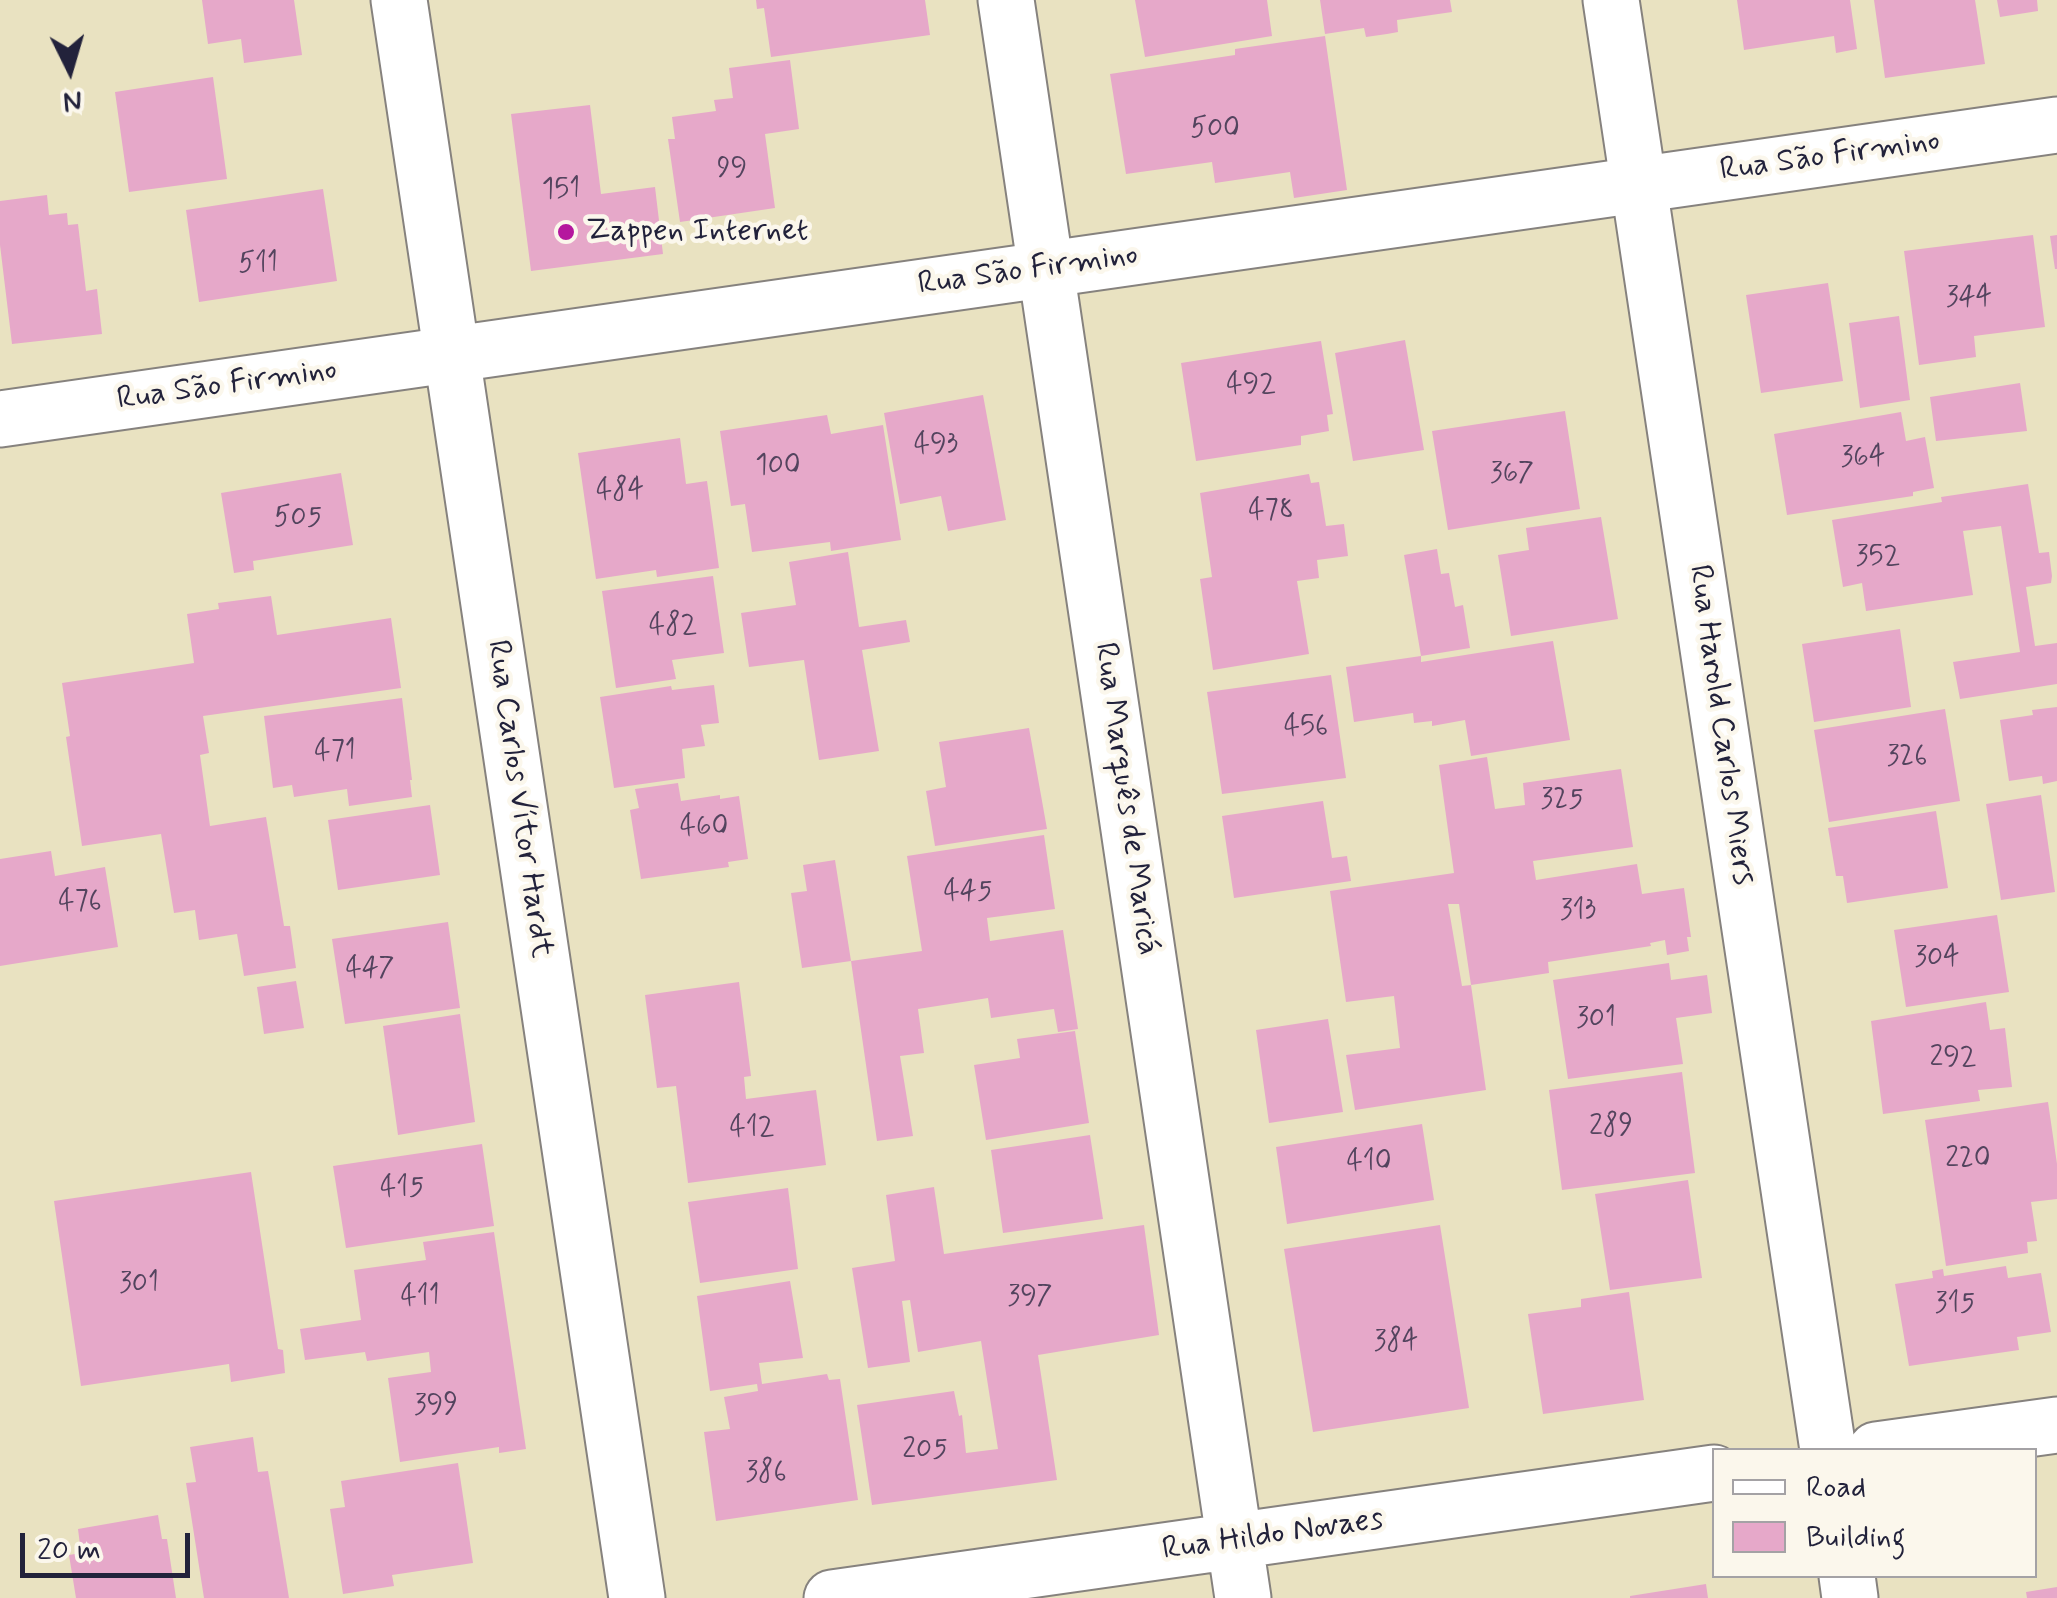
<!DOCTYPE html>
<meta charset="utf-8">
<style>
body{margin:0}
#map{position:relative;width:2057px;height:1598px;overflow:hidden;background:#e9e2c1;font-family:Mynerve,sans-serif}
canvas{display:block}
.legend{position:absolute;left:1712px;top:1448px;width:325px;height:130px;box-sizing:border-box;background:#fbf7ec;border:2px solid #a4a2a5;margin:0;padding:12px 18px;list-style:none;font-size:30px;color:#22223b}
.legend li{display:flex;align-items:center;gap:20px;height:50px}
.legend b{width:50px;border:2px solid #a4a2a5}
.north{position:absolute;left:20px;top:20px;width:100px;height:100px;-webkit-text-stroke:8px #fbf7ec;paint-order:stroke;rotate:175deg;font-size:28px;font-weight:700;line-height:40px;text-align:center;color:#22223b}
.north::after{content:'';display:block;margin:auto;width:35px;height:45px;background:#22223b;clip-path:polygon(50% 0,100% 100%,50% 72%,0 100%)}
.scale{position:absolute;left:20px;top:1533px;width:170px;height:45px;box-sizing:border-box;border:5px solid #22223b;border-top:0;padding-left:12px;font-size:30px;line-height:35px;white-space:nowrap;color:#22223b;-webkit-text-stroke:8px #fbf7ec;paint-order:stroke}
</style>
<div id="map">
<canvas width="2057" height="1598"></canvas>
<ul class="legend">
<li><b style="height:12px;background:#fff"></b>Road</li>
<li><b style="height:28px;background:#e6a8c9"></b>Building</li>
</ul>
<div class="north">N</div>
<div class="scale">20 m</div>
</div>
<script>
const context = document.querySelector('canvas').getContext('2d');
context.lineJoin = 'round';
function paint(path, color) {
  context.fillStyle = color;
  context.fill(path, 'evenodd');
}
function toPath(rows) {
  const path = new Path2D();
  for (const r of rows) {
    path.moveTo(r[0], r[1]);
    for (let i = 2; i < r.length; i += 2) path.lineTo(r[i], r[i + 1]);
  }
  return path;
}
function trace(path, color, width, dash) {
  context.strokeStyle = color;
  context.lineWidth = width;
  context.lineCap = dash ? 'butt' : 'round';
  context.setLineDash(dash || []);
  context.stroke(path);
}
function drawText(font, color, halo, rows, align = 'center') {
  context.font = font + ' Mynerve,sans-serif';
  context.lineWidth = 9;
  context.setLineDash([]);
  context.textBaseline = 'middle';
  context.strokeStyle = halo;
  context.fillStyle = color;
  for (const [text, x, y, turn = 0] of rows) {
    context.save();
    context.translate(x, y);
    context.rotate((+turn || 0) * Math.PI / 180);
    context.textAlign = isNaN(turn) ? turn : align;
    if (halo) context.strokeText(text, 0, 0);
    context.fillText(text, 0, 0);
    context.restore();
  }
}
paint(toPath([
 [202,0,294,0,302,55,244,63,241,39,208,44],
 [756,0,925,0,930,35,771,57,764,8,757,9],
 [1135,0,1267,0,1272,36,1145,57],
 [1320,0,1450,0,1452,12,1397,20,1398,32,1387,34,1366,37,1364,28,1325,34],
 [1737,0,1850,0,1857,49,1836,53,1834,36,1744,50],
 [1874,0,1975,0,1985,64,1885,78],
 [1997,0,2037,0,2038,11,2000,17],
 [1325,36,1347,190,1294,198,1290,172,1215,183,1212,162,1126,174,1110,74,1235,55,1235,49],
 [790,60,799,129,765,134,775,208,680,222,668,139,675,139,672,117,716,111,714,100,733,98,729,68],
 [213,77,227,179,129,192,115,92],
 [590,105,601,194,655,187,663,254,531,271,511,114],
 [323,189,337,281,199,302,186,210],
 [47,195,49,215,67,213,68,225,78,224,86,291,97,289,102,334,12,344,0,245,0,201],
 [2033,235,2045,327,1974,336,1976,357,1919,365,1904,251],
 [2057,235,2057,269,2055,269,2050,236],
 [1828,283,1843,381,1761,393,1746,295],
 [1899,316,1910,400,1860,408,1849,323],
 [1405,340,1424,450,1353,461,1335,353],
 [1321,341,1333,414,1327,415,1329,431,1301,436,1301,445,1196,461,1181,363],
 [2020,383,2027,431,1936,441,1930,397],
 [983,395,1006,520,948,531,941,496,900,504,884,413],
 [1565,411,1580,509,1448,530,1432,431],
 [1901,412,1906,441,1925,437,1934,488,1913,492,1913,496,1787,515,1774,434],
 [827,415,831,434,883,425,901,540,831,551,830,542,752,552,745,504,731,506,720,431],
 [680,438,686,484,707,481,719,568,657,577,656,570,596,579,578,453],
 [341,473,353,545,253,561,254,570,234,573,221,493],
 [1309,474,1311,483,1319,482,1326,526,1344,524,1348,556,1317,560,1319,578,1297,581,1309,654,1213,670,1200,579,1212,577,1200,493],
 [2028,484,2039,553,2049,552,2052,576,2051,583,2026,587,2035,646,2057,643,2057,684,1960,699,1953,662,2020,652,2001,526,1963,531,1973,595,1866,611,1862,583,1843,587,1832,520,1942,502,1941,497],
 [1601,517,1618,619,1511,636,1498,555,1529,550,1526,528],
 [1437,549,1441,574,1449,573,1455,607,1463,605,1470,648,1421,656,1421,662,1553,641,1570,740,1471,756,1465,720,1432,726,1432,721,1414,723,1413,713,1354,722,1346,667,1421,656,1404,555],
 [848,552,859,627,906,620,910,642,862,650,879,751,819,760,804,660,749,667,741,613,796,605,789,562],
 [713,576,724,653,672,660,676,679,616,688,602,591],
 [271,596,277,635,391,618,401,688,203,716,209,753,200,755,210,826,266,817,284,926,290,926,296,968,244,976,237,934,199,940,195,910,174,913,161,834,82,846,66,737,70,736,62,683,194,663,187,614,219,609,218,603],
 [1900,629,1911,707,1814,722,1802,644],
 [1331,675,1346,778,1222,794,1207,692],
 [714,685,719,723,701,725,705,746,682,749,685,778,614,788,600,697,671,686,672,690],
 [402,698,412,780,410,780,412,797,349,806,347,789,294,797,292,785,273,788,264,716],
 [2057,707,2057,781,2043,784,2042,776,2009,781,2000,720,2033,715,2032,710],
 [1945,709,1960,801,1829,822,1814,730],
 [1029,728,1047,829,935,846,926,791,946,787,939,742],
 [1487,757,1495,809,1525,805,1523,783,1621,769,1633,847,1533,861,1536,880,1637,864,1642,894,1684,888,1691,937,1687,937,1689,951,1667,955,1665,940,1650,943,1651,946,1548,962,1549,973,1471,985,1459,904,1448,904,1462,986,1471,985,1486,1090,1355,1110,1346,1055,1400,1048,1394,996,1346,1002,1330,891,1454,873,1439,765],
 [678,783,681,801,720,795,720,799,739,796,748,859,728,862,729,867,641,879,630,810,639,808,635,789],
 [2041,795,2055,892,2001,900,1986,804],
 [1323,801,1332,858,1347,856,1351,881,1234,898,1222,816],
 [430,805,440,875,338,890,328,820],
 [1936,811,1948,888,1847,903,1843,876,1836,876,1828,828],
 [1044,835,1055,909,987,918,990,941,1063,930,1078,1029,1058,1032,1054,1009,991,1018,988,998,918,1009,924,1053,900,1056,913,1136,877,1141,851,961,922,951,907,856],
 [51,851,55,876,105,867,118,947,0,966,0,859],
 [835,860,851,961,802,968,791,893,807,891,803,865],
 [1997,915,2009,992,1906,1007,1894,930],
 [448,922,460,1008,345,1024,332,939],
 [1669,963,1671,980,1707,975,1712,1013,1676,1018,1683,1064,1568,1079,1553,980],
 [296,981,304,1028,264,1034,257,987],
 [739,982,751,1076,744,1077,746,1099,816,1090,826,1165,688,1183,676,1086,657,1088,645,995],
 [1986,1002,1990,1030,2005,1028,2012,1087,1978,1090,1980,1101,1883,1114,1871,1021],
 [460,1014,475,1122,398,1135,383,1026],
 [1328,1019,1343,1112,1269,1123,1256,1030],
 [1075,1031,1089,1123,986,1140,974,1065,1020,1058,1017,1039],
 [1682,1072,1695,1173,1562,1190,1549,1090],
 [2048,1102,2057,1164,2057,1199,2031,1202,2037,1241,2027,1242,2028,1253,1946,1266,1925,1120],
 [1422,1124,1434,1200,1287,1224,1276,1147],
 [1090,1135,1103,1219,1003,1233,991,1150],
 [482,1144,494,1226,346,1248,333,1166],
 [251,1172,278,1349,283,1350,285,1373,231,1382,229,1364,81,1386,54,1201],
 [1688,1180,1702,1278,1610,1290,1595,1194],
 [934,1187,944,1254,1144,1225,1159,1335,1038,1355,1057,1480,872,1505,857,1405,954,1391,959,1416,962,1415,966,1453,998,1449,981,1341,918,1352,910,1300,902,1301,910,1362,868,1368,852,1268,895,1261,886,1195],
 [788,1188,798,1269,700,1283,688,1202],
 [1440,1225,1469,1408,1313,1432,1284,1249],
 [494,1232,526,1449,499,1453,499,1447,400,1462,388,1378,431,1372,429,1352,367,1361,365,1352,305,1360,300,1329,361,1320,354,1270,426,1260,423,1242],
 [2006,1266,2008,1278,2041,1273,2051,1332,2017,1337,2019,1350,1909,1366,1895,1284,1933,1278,1932,1271,1943,1269,1944,1276],
 [790,1281,803,1358,759,1363,762,1384,827,1374,829,1380,840,1379,858,1500,716,1521,704,1432,730,1429,724,1397,758,1391,757,1384,710,1391,697,1296],
 [1629,1292,1644,1400,1543,1414,1528,1314,1581,1307,1581,1299],
 [253,1437,258,1472,268,1471,289,1598,204,1598,186,1483,196,1482,190,1447],
 [458,1463,473,1563,392,1575,394,1586,343,1594,330,1509,345,1507,341,1481],
 [158,1515,162,1539,167,1539,176,1598,76,1598,69,1555,81,1553,78,1529],
 [1706,1584,1708,1598,1630,1598,1630,1596],
 [2057,1587,2057,1598,2027,1598,2026,1592]
]), '#e6a8c9');
const minor = toPath([
 [399,0,637,1598],
 [1006,0,1243,1598],
 [1611,0,1828,1450],
 [1876,1450,2057,1425],
 [1847,1576,1850,1598],
 [832,1598,1714,1473]
]);
const major = toPath([
 [0,419,2057,125]
]);
trace(minor, '#86827e', 59);
trace(major, '#86827e', 59);
trace(minor, '#fff', 55);
trace(major, '#fff', 55);
for (const [x, y, r, color] of [
 [566,232,10,"#b5179e"]
]) {
  const dot = new Path2D();
  dot.arc(x, y, r, 0, 2 * Math.PI);
  context.fillStyle = color;
  context.fill(dot);
  trace(dot, '#fbf7ec', 4);
}
drawText('28px', '#53445e', null, [
 ["500",1215,130],
 ["99",732,170],
 ["151",561,191],
 ["511",258,265],
 ["344",1969,299],
 ["492",1251,386],
 ["493",936,446],
 ["364",1863,459],
 ["100",778,467],
 ["367",1512,475],
 ["484",620,492],
 ["478",1271,512],
 ["505",298,519],
 ["352",1878,558],
 ["482",673,627],
 ["456",1306,728],
 ["471",335,753],
 ["326",1907,758],
 ["325",1562,801],
 ["460",704,828],
 ["445",968,893],
 ["476",80,903],
 ["313",1578,912],
 ["304",1937,959],
 ["447",370,970],
 ["301",1596,1020],
 ["292",1953,1059],
 ["289",1611,1128],
 ["412",752,1129],
 ["220",1968,1160],
 ["410",1369,1163],
 ["415",402,1189],
 ["301",139,1285],
 ["411",420,1298],
 ["397",1030,1298],
 ["315",1955,1305],
 ["384",1396,1343],
 ["399",436,1407],
 ["205",925,1451],
 ["386",766,1474]
]);
drawText('32px', '#22223b', '#fbf7ec', [
 ["Rua São Firmino",1830,157,-8],
 ["Rua São Firmino",1028,271,-8],
 ["Rua São Firmino",227,386,-8],
 ["Rua Harold Carlos Miers",1720,725,82],
 ["Rua Carlos Vítor Hardt",518,799,82],
 ["Rua Marquês de Maricá",1125,799,82],
 ["Rua Hildo Novaes",1273,1536,-8]
]);
drawText('32px', '#22223b', '#fbf7ec', [
 ["Zappen Internet",586,232]
], 'left');
</script>
